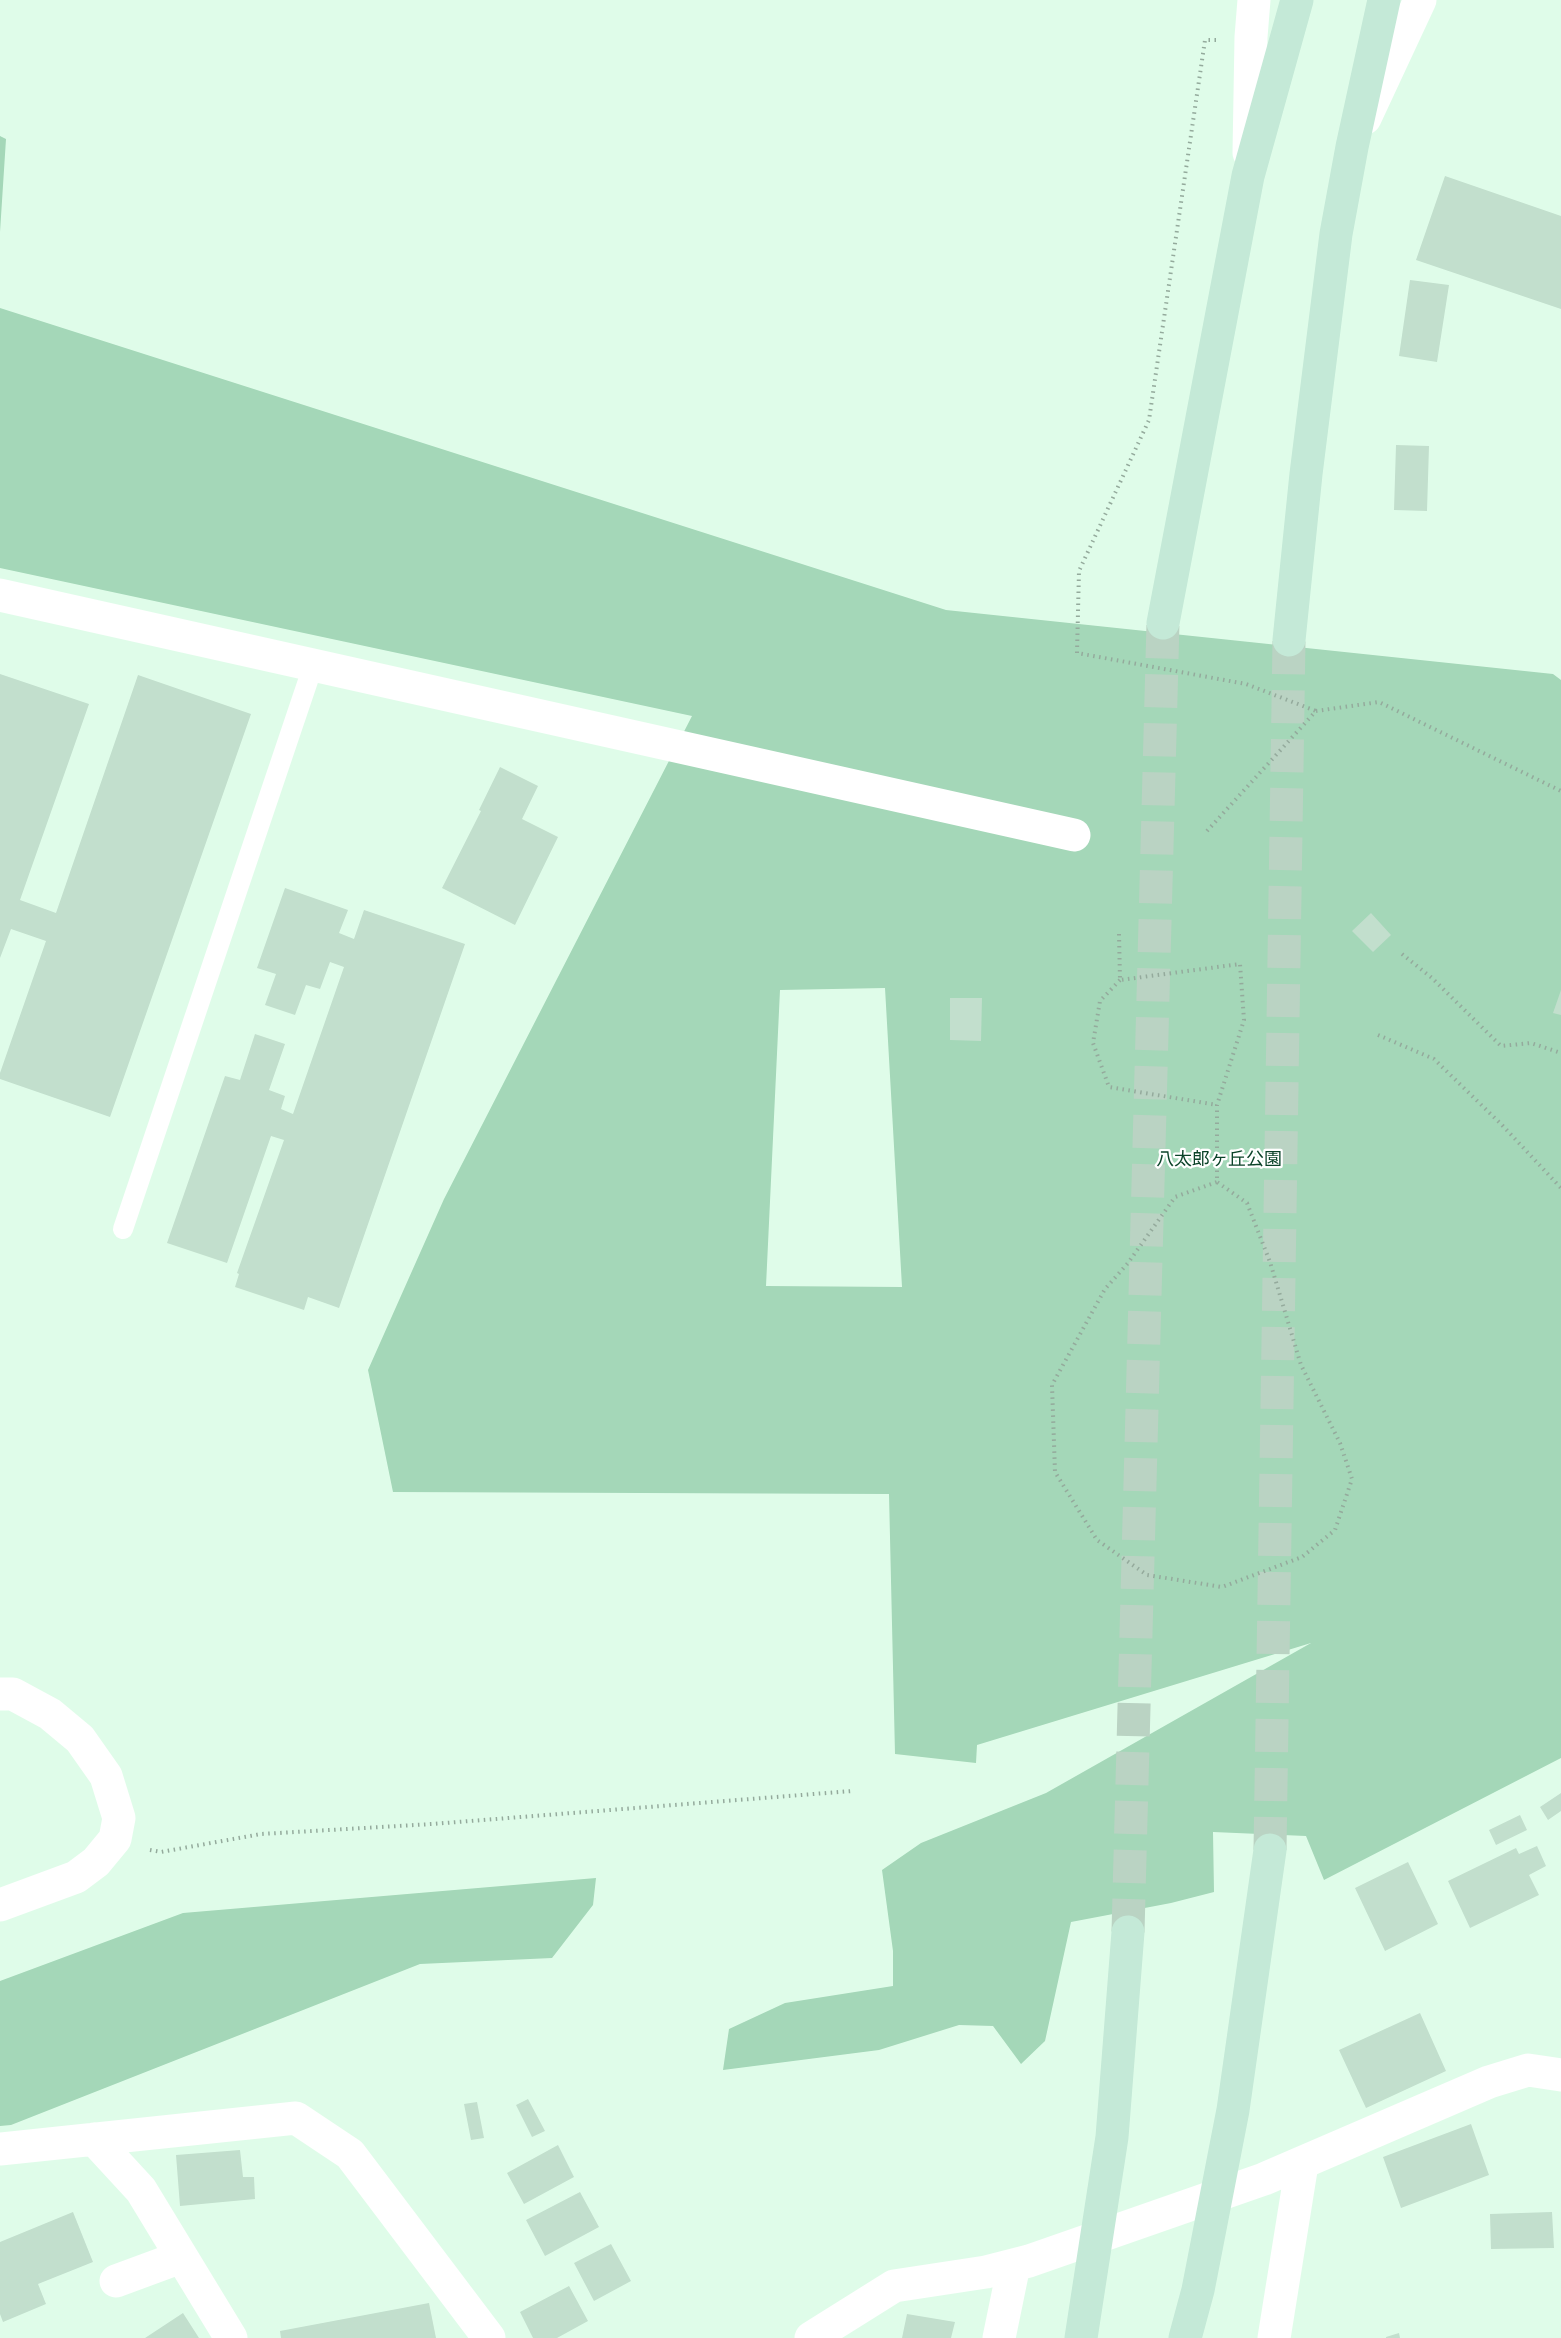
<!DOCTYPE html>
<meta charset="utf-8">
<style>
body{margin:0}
canvas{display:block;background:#dffce9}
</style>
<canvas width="1561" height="2338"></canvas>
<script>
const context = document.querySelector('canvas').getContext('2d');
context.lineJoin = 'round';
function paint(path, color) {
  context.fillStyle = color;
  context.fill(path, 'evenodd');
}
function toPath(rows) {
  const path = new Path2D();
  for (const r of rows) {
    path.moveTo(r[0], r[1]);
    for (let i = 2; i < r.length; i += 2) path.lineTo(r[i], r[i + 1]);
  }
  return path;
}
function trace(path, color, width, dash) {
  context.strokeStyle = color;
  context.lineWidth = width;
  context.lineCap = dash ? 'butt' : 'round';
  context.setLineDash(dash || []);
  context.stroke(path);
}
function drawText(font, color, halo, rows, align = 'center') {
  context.font = font + ' "IBM Plex Sans","Noto Sans JP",sans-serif';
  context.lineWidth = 4.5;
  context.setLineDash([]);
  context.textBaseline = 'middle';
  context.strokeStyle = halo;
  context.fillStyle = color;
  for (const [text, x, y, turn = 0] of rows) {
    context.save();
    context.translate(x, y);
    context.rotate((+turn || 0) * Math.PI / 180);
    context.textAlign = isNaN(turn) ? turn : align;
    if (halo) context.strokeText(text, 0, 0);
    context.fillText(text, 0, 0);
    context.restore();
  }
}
paint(toPath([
 [0,136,6,139,0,232],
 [0,308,946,610,1553,674,1561,680,1561,1758,1324,1880,1306,1836,1213,1832,1214,1892,1171,1903,1071,1922,1045,2041,1021,2064,993,2026,959,2025,879,2050,723,2070,729,2029,785,2003,893,1986,893,1951,882,1870,921,1843,1046,1793,1311,1643,977,1745,976,1763,895,1754,889,1494,393,1492,368,1370,444,1199,692,716,0,568],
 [885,988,902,1287,766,1286,780,990],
 [596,1878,593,1905,552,1958,420,1964,11,2125,0,2126,0,1981,183,1913]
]), '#a4d7b8');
paint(toPath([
 [1445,176,1561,216,1561,309,1416,260],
 [1410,280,1449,285,1437,362,1399,356],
 [1396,445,1429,446,1427,511,1394,510],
 [0,674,89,704,20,900,56,913,138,675,251,714,110,1117,0,1079,0,1073,46,941,11,929,0,958],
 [500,767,538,786,522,819,558,837,515,925,442,888,481,811,479,810],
 [285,888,348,910,339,933,354,939,364,910,465,944,339,1308,308,1297,304,1310,235,1287,239,1274,237,1273,284,1140,271,1136,227,1263,167,1243,225,1076,240,1080,255,1034,285,1044,269,1090,285,1096,281,1109,293,1114,344,967,330,962,320,989,306,985,295,1015,265,1005,276,974,257,968],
 [1371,913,1391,935,1373,952,1352,931],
 [1561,990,1561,1015,1553,1013],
 [950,998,982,998,981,1041,950,1040],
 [1561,1793,1561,1811,1548,1820,1540,1807],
 [1520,1815,1527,1830,1496,1845,1489,1830],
 [1537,1846,1546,1866,1529,1875,1539,1895,1470,1928,1448,1881,1516,1848,1519,1854],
 [1408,1862,1438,1924,1385,1951,1355,1888],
 [1420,2013,1446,2071,1366,2108,1339,2050],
 [528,2099,545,2131,532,2137,516,2105],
 [477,2102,484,2138,471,2140,464,2104],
 [1471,2124,1489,2175,1401,2208,1383,2157],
 [558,2145,574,2177,524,2204,507,2173],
 [240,2150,243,2177,254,2177,255,2199,180,2206,176,2155],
 [580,2192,599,2227,545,2256,526,2220],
 [73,2212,93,2262,38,2284,46,2304,3,2322,0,2314,0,2242],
 [1552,2212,1554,2248,1491,2249,1490,2214],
 [611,2244,631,2281,594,2301,574,2263],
 [569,2286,588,2321,557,2338,533,2338,520,2312],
 [429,2303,436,2338,281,2338,280,2331],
 [183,2313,199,2338,145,2338],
 [907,2314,955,2322,951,2338,902,2338],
 [1399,2333,1400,2338,1386,2338,1386,2337]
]), '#c2dfcd');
trace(toPath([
 [1270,1850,1289,640],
 [1128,1932,1163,623]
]), '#bad3c3', 33, [33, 16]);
trace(toPath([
 [1216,40,1205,40,1149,420,1079,571,1077,653,1246,684,1316,711],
 [1207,831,1316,711,1379,702,1561,791],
 [1119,934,1120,980,1240,964,1244,1020,1217,1105,1217,1182,1247,1203,1270,1262,1301,1365,1340,1443,1352,1479,1335,1530,1302,1557,1222,1587,1147,1575,1097,1540,1055,1472,1052,1385,1105,1289,1128,1263,1175,1197,1217,1182],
 [1402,954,1432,978,1501,1046,1531,1043,1561,1053],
 [1120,980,1100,1001,1093,1043,1109,1087,1217,1105],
 [1378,1035,1434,1059,1502,1125,1561,1188],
 [150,1850,161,1852,261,1834,432,1824,852,1791]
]), '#94aa9c', 4, [1.5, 4.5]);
trace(toPath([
 [123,1229,313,666]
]), '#fff', 20);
trace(toPath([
 [1365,118,1420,0],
 [1249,153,1251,37,1254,0],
 [0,595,1074,835],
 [0,1694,13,1694,50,1714,80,1739,106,1776,119,1818,115,1839,96,1862,76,1877,0,1905],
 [94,2139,141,2190,231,2338],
 [0,2149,296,2118,350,2154,489,2338],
 [116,2281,181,2257],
 [811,2338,894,2286,986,2272,1029,2261,1264,2179,1489,2082,1528,2070,1561,2075],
 [999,2338,1014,2265],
 [1274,2338,1302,2164]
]), '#fff', 33);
trace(toPath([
 [1163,623,1248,176,1297,0],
 [1289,640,1306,474,1336,234,1352,147,1384,0],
 [1081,2338,1112,2137,1128,1932],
 [1185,2338,1198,2290,1233,2110,1270,1850]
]), '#c4e9d7', 33);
drawText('18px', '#0b4329', '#fff', [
 ["八太郎ヶ丘公園",1219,1160]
]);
</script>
